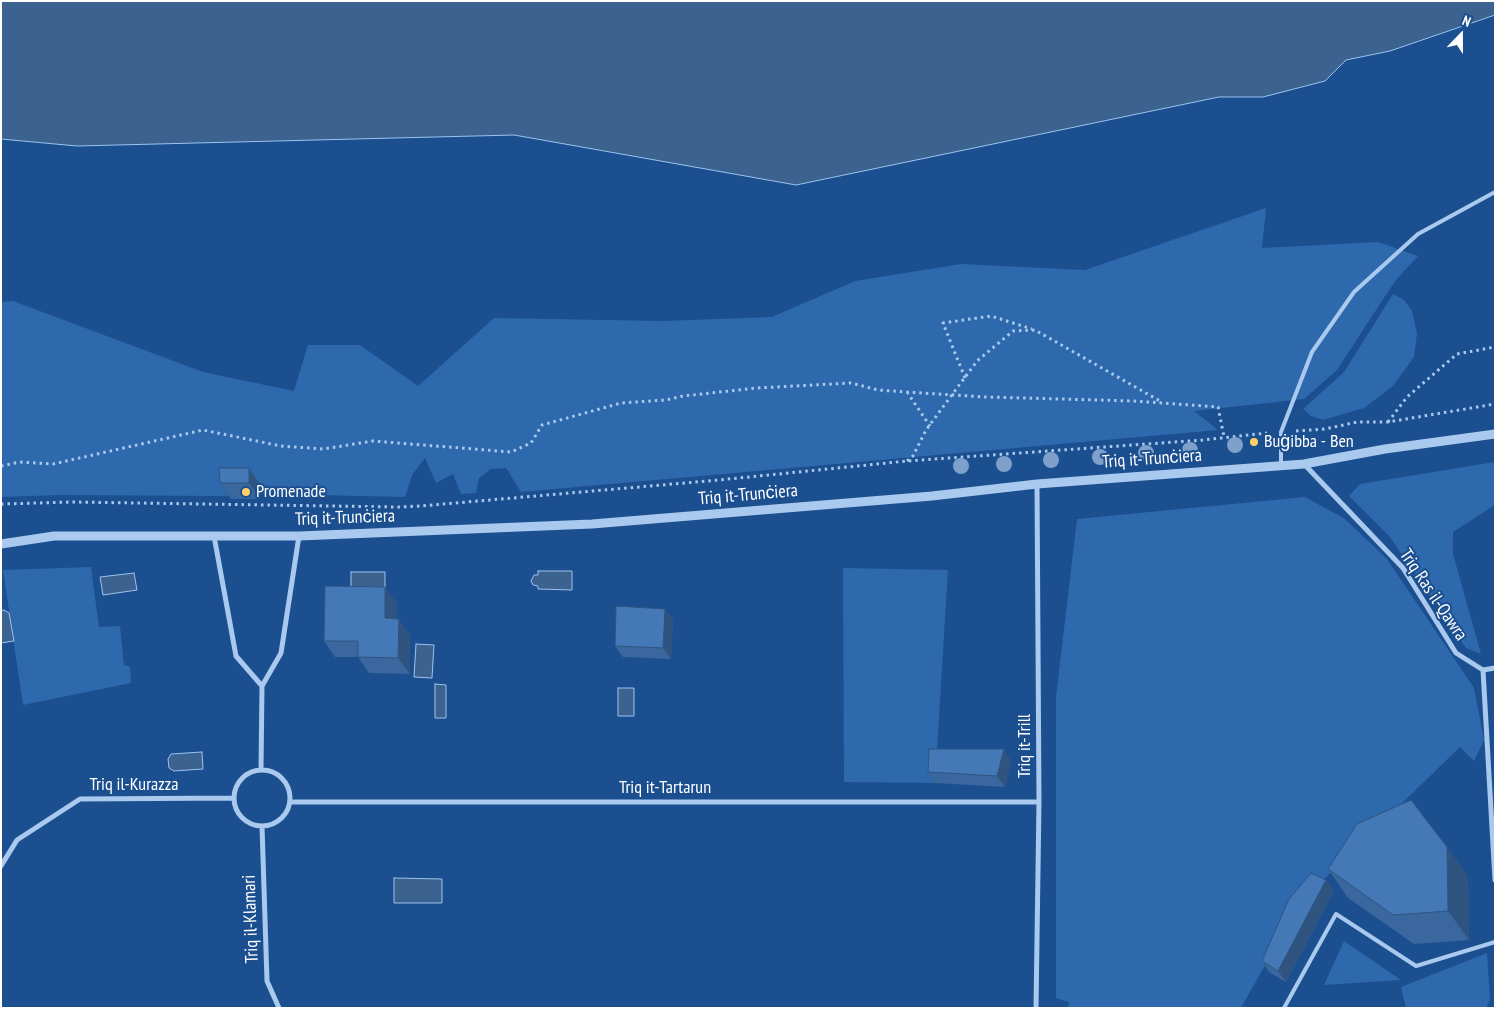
<!DOCTYPE html>
<meta charset="utf-8">
<style>
body{margin:0}
#map{position:relative;width:1496px;height:1009px;overflow:hidden;background:#1b4f8f;font-family:"PT Sans Narrow",sans-serif}
canvas{display:block}
.frame{position:absolute;inset:0;border:2px solid #fff;pointer-events:none}
.north{position:absolute;left:1436px;top:10px;width:50px;height:50px;-webkit-text-stroke:4px #1b4f8f;paint-order:stroke;rotate:22deg;font-size:14px;font-weight:700;line-height:20px;text-align:center;color:#fff}
.north::after{content:'';display:block;margin:auto;width:18px;height:22px;background:#fff;clip-path:polygon(50% 0,100% 100%,50% 72%,0 100%)}
</style>
<div id="map">
<canvas width="1496" height="1009"></canvas>
<div class="frame"></div>
<div class="north">N</div>
</div>
<script>
const context = document.querySelector('canvas').getContext('2d');
context.lineJoin = 'round';
function paint(path, color) {
  context.fillStyle = color;
  context.fill(path, 'evenodd');
}
function toPath(rows) {
  const path = new Path2D();
  for (const r of rows) {
    if (r.length === 3) {
      path.moveTo(r[0] + r[2], r[1]);
      path.arc(r[0], r[1], r[2], 0, 2 * Math.PI);
      continue;
    }
    path.moveTo(r[0], r[1]);
    for (let i = 2; i < r.length; i += 2) path.lineTo(r[i], r[i + 1]);
  }
  return path;
}
function trace(path, color, width, dash) {
  context.strokeStyle = color;
  context.lineWidth = width;
  context.lineCap = dash ? 'butt' : 'round';
  context.setLineDash(dash || []);
  context.stroke(path);
}
function drawText(font, color, halo, rows, align = 'center') {
  context.font = font + ' "PT Sans Narrow",sans-serif';
  context.lineWidth = 4;
  context.setLineDash([]);
  context.textBaseline = 'middle';
  context.strokeStyle = halo;
  context.fillStyle = color;
  for (const [text, x, y, turn = 0] of rows) {
    context.save();
    context.translate(x, y);
    context.rotate((+turn || 0) * Math.PI / 180);
    context.textAlign = isNaN(turn) ? turn : align;
    if (halo) context.strokeText(text, 0, 0);
    context.fillText(text, 0, 0);
    context.restore();
  }
}
paint(toPath([
 [1266,208,1262,248,1378,242,1418,256,1395,281,1337,370,1304,399,1194,411,1218,430,521,492,506,468,491,469,479,478,476,493,461,494,453,474,436,483,425,458,412,475,405,497,273,494,220,496,60,495,1,497,1,302,13,301,203,372,294,391,308,345,360,345,418,386,494,318,663,321,772,317,855,281,961,264,1085,270],
 [1393,294,1404,300,1412,311,1417,333,1414,357,1393,386,1364,408,1323,420,1311,416,1303,409,1344,372],
 [1495,462,1495,505,1453,532,1453,554,1481,654,1466,648,1389,536,1349,496,1360,484],
 [1305,497,1345,519,1387,559,1474,688,1484,740,1474,761,1460,747,1319,884,1296,910,1241,1008,1068,1008,1069,1002,1056,998,1056,697,1077,519],
 [91,567,99,627,120,626,124,665,130,667,131,683,23,705,3,570],
 [843,568,948,570,935,783,844,782],
 [1344,941,1401,980,1324,985],
 [1487,953,1490,1000,1486,1008,1406,1008,1401,987]
]), '#2e69ad');
const water = toPath([
 [1,1,1495,1,1495,15,1390,51,1346,60,1325,81,1263,97,1219,97,796,185,514,135,77,146,1,139,1,1],
 [538,571,572,571,572,590,538,589,538,586,533,585,531,581,534,575,538,575,538,571],
 [351,572,385,572,385,590,351,590,351,572],
 [134,573,137,590,103,595,100,577,134,573],
 [4,610,9,613,14,641,1,643,1,611,4,610],
 [416,644,434,645,432,678,414,677,416,644],
 [435,684,446,685,446,718,435,718,435,684],
 [618,688,634,688,634,716,618,716,618,688],
 [202,752,203,769,174,771,169,768,168,759,171,754,202,752],
 [394,878,442,879,442,903,394,903,394,878]
]);
paint(water, '#3c6290');
trace(water, '#9cc4f0', 1);
trace(toPath([
 [965,378,943,323,991,316,1032,329],
 [907,392,930,426],
 [1388,422,1407,397,1457,354,1495,347],
 [1296,431,1325,429,1357,422,1388,422,1495,404],
 [907,461,913,456,926,430,977,361,1013,331,1035,330,1160,401],
 [1,466,20,462,53,464,203,430,281,446,323,449,373,441,511,452,531,443,542,425,621,403,666,400,683,396,757,388,851,383,878,390,906,392,986,397,1134,401,1218,407,1224,437],
 [1,504,72,502,398,507,421,506,719,480,907,461,1203,440,1267,433]
]), '#a9c9ee', 3, [2.5, 4]);
trace(toPath([
 [1281,464,1281,432,1312,352,1354,292,1418,234,1495,192],
 [1284,1008,1336,914,1416,966,1495,942]
]), '#a9c9ee', 4);
trace(toPath([
 [1304,464,1403,568,1456,653,1483,670],
 [214,536,236,656,262,686],
 [1483,670,1495,880],
 [1483,670,1495,668],
 [261,770,262,686,281,653,299,536],
 [262,798,28],
 [290,802,1039,802],
 [262,826,267,981,279,1008],
 [1,866,17,840,80,799,234,798],
 [1036,1008,1039,802,1037,484]
]), '#a9c9ee', 5);
trace(toPath([
 [1,544,54,536,299,536,592,524,932,496,1037,484,1304,464,1385,449,1495,434]
]), '#a9c9ee', 9);
context.fillStyle = '#7ea0ca';
for (const [x, y] of [
 [1235,445],
 [1190,450],
 [1146,453],
 [1100,457],
 [1051,460],
 [1004,464],
 [961,466]
]) {
  context.beginPath();
  context.arc(x, y, 8, 0, 2 * Math.PI);
  context.fill();
}
paint(toPath([
 [249,468,260,484,260,499,231,499,220,483],
 [397,603,396,619,410,635,410,674,369,673,358,657,335,657,324,641],
 [673,620,671,659,623,657,615,646],
 [1011,761,1005,787,935,783,928,772],
 [1328,869,1468,876,1469,940,1414,944,1348,898],
 [1326,880,1334,891,1286,982,1269,972,1262,961]
]), '#3a679d');
paint(toPath([
 [249,468,260,484,260,499,249,483],
 [385,587,397,603,396,635,385,618],
 [665,609,673,620,671,659,663,648],
 [399,619,410,635,410,674,398,658],
 [1004,749,1011,761,1005,787,997,776],
 [1447,847,1468,876,1469,940,1448,911],
 [1326,880,1334,891,1286,982,1278,971]
]), '#305480');
const building = toPath([
 [219,468,249,468,249,483,220,483,219,468],
 [325,586,385,587,385,618,399,619,398,658,358,657,358,641,324,641,325,586],
 [616,606,665,609,663,648,615,646,616,606],
 [929,749,1004,749,997,776,928,772,929,749],
 [1411,800,1447,847,1448,911,1393,915,1328,869,1357,824,1411,800],
 [1311,873,1326,880,1278,971,1262,961,1289,899,1311,873]
]);
paint(building, '#4478b7');
trace(building, '#305480', 1);
for (const [x, y, r, color] of [
 [1254,442,5,"#ffd166"],
 [246,492,5,"#ffd166"]
]) {
  const dot = new Path2D();
  dot.arc(x, y, r, 0, 2 * Math.PI);
  context.fillStyle = color;
  context.fill(dot);
  trace(dot, '#1b4f8f', 2);
}
drawText('18px', '#fff', '#1b4f8f', [
 ["Buġibba - Ben",1264,442],
 ["Promenade",256,492]
], 'left');
drawText('18px', '#fff', '#1b4f8f', [
 ["Triq it-Trunċiera",1152,459,-4],
 ["Triq it-Trunċiera",748,495,-5],
 ["Triq it-Trunċiera",345,518,-2],
 ["Triq Ras il-Qawra",1433,595,56],
 ["Triq it-Trill",1025,746,-90],
 ["Triq il-Kurazza",134,785],
 ["Triq it-Tartarun",665,788],
 ["Triq il-Klamari",251,919,-92]
]);
</script>
